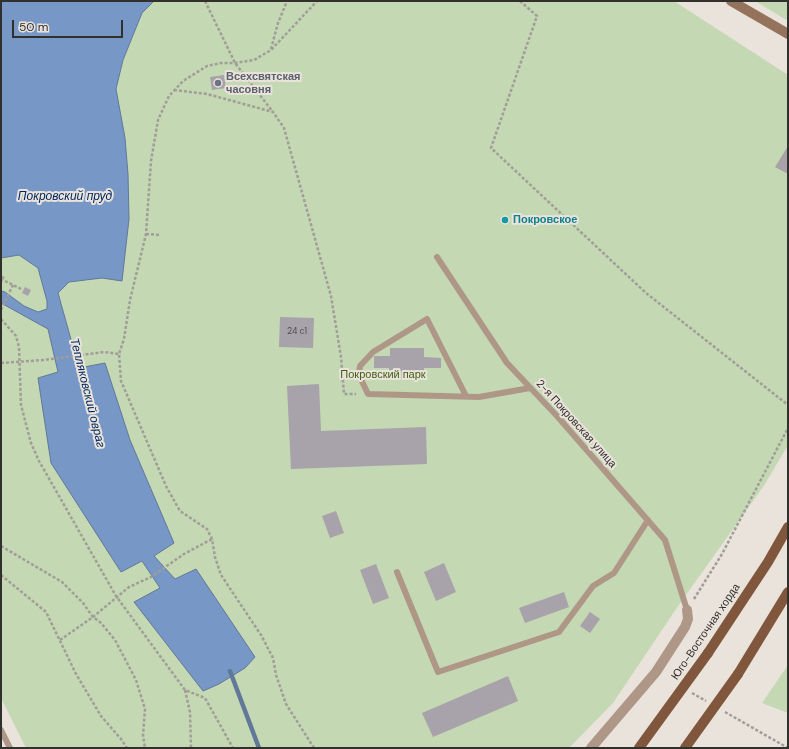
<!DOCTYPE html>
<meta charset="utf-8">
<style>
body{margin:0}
#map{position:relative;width:789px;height:749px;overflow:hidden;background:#e9e3db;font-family:"DM Sans",sans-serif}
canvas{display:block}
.frame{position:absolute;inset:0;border:2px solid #32302d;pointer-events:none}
.scale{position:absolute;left:12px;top:20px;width:111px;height:18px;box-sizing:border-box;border:2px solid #32302d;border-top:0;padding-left:5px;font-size:12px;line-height:14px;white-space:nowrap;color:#32302d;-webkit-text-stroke:3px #e9e3db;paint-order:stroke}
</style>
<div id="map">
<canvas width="789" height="749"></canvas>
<div class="frame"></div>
<div class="scale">50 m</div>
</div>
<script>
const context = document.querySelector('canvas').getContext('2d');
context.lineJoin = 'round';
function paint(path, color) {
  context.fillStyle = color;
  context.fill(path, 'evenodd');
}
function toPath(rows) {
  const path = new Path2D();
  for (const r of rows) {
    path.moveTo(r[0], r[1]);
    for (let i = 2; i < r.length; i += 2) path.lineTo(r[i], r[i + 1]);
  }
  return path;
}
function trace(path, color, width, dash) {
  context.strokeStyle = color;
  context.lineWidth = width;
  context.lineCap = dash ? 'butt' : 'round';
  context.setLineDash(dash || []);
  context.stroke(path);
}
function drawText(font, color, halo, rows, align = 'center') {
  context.font = font + ' "DM Sans",sans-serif';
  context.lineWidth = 4;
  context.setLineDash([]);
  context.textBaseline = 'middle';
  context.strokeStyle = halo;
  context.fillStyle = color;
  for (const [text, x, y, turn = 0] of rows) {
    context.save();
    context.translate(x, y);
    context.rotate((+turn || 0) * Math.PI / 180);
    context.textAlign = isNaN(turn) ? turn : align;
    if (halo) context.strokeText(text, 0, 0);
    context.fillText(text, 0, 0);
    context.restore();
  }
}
paint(toPath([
 [1,1,674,1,788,75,788,445,765,484,676,609,613,703,569,748,26,748,1,698],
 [755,1,788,1,788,21],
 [788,665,788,713,762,703]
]), '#c4d8b3');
const water = toPath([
 [1,1,154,1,142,13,123,60,116,89,125,138,128,174,129,219,122,281,102,278,69,282,58,293,79,368,105,363,130,440,174,543,154,556,175,579,196,569,255,657,245,668,219,684,203,691,134,602,160,588,142,561,121,572,51,463,38,378,58,372,48,329,1,303,1,291,5,292,24,306,38,312,47,309,47,301,38,268,19,255,1,258,1,1]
]);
paint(water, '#7797c6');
trace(water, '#627898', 1);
trace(toPath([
 [230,671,259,748]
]), '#627898', 4.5);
paint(toPath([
 [224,75,226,88,212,90,210,77],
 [788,146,788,174,775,167],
 [1,275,5,277,1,284],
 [25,287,31,290,28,296,22,293],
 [280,317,314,318,313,348,279,347],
 [390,348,424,348,424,357,441,358,441,368,424,368,424,378,389,378,389,368,374,368,374,356,390,356],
 [319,384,321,431,426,427,427,464,291,469,287,386],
 [336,511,344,533,330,538,322,516],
 [444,563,456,592,436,601,424,572],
 [376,564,389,598,373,604,360,570],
 [564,592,569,607,525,623,519,608],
 [590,612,600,619,590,633,580,626],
 [508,676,518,701,433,737,422,713]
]), '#a8a2aa');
trace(toPath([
 [205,1,235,63,273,112],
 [520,1,537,16,491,148,646,293,788,405],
 [271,49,278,23,287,1],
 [174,90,207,94,273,112,284,128,331,296,341,357,344,394,356,394],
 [146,234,160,235],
 [5,281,21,289],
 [1,310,13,285],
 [1,319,16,336,19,347,21,405,31,443,39,461,116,596,185,690,205,698,233,748],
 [1,363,44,360,104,352,119,354],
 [1,546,62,582,83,603,93,617,101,623,115,640,136,680,145,709,143,735,145,748],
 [1,575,46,612,76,674,101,716,121,739,127,748],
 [694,599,722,554,788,428],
 [60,640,93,617,129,587,151,577,184,554,212,539],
 [185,690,190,712,191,748],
 [692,693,706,701],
 [725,712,788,748],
 [314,748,286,704,276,675,273,658,261,635,221,575,215,557,212,539,207,529,180,511,166,486,121,381,119,354,124,339,130,300,146,234,151,161,158,120,169,96,183,81,207,66,221,63,235,63,254,60,271,50,317,1]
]), '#a19d97', 2.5, [3, 2]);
trace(toPath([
 [437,257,507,363,557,416,665,540,687,610],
 [466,396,427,319,373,352,360,366,359,375,368,394,479,397,530,388],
 [397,572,438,672,559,632,593,586,614,573,648,520],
 [1,730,10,748]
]), '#af9788', 6);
trace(toPath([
 [591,748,656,672,685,627,688,619,687,610]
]), '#af9788', 10);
trace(toPath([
 [731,1,788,34]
]), '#94725c', 10);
trace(toPath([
 [708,653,768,562,788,527],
 [738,674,788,592]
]), '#80573d', 10);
trace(toPath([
 [639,748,708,653],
 [685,748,738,674]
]), '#80573d', 10);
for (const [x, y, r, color] of [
 [218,83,4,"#6b7280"],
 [505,220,4,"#0f9aa8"]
]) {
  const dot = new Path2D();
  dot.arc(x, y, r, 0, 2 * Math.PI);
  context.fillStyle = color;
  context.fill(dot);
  trace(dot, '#e9e3db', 1.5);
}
drawText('9px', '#504c4c', null, [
 ["24 с1",297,332]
]);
drawText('bold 11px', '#5b616d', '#e9e3db', [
 ["Всехсвятская",226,77],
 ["часовня",226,90]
], 'left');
drawText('bold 11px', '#0d838f', '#e9e3db', [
 ["Покровское",513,220]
], 'left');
drawText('11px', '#3f5f11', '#e9e3db', [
 ["Покровский парк",383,375]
]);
drawText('11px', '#32302d', '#e9e3db', [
 ["2-я Покровская улица",576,424,48],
 ["Юго-Восточная хорда",706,632,-56]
]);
drawText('italic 12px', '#002860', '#e9e3db', [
 ["Покровский пруд",65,197],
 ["Тепляковский овраг",87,393,76]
]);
</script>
